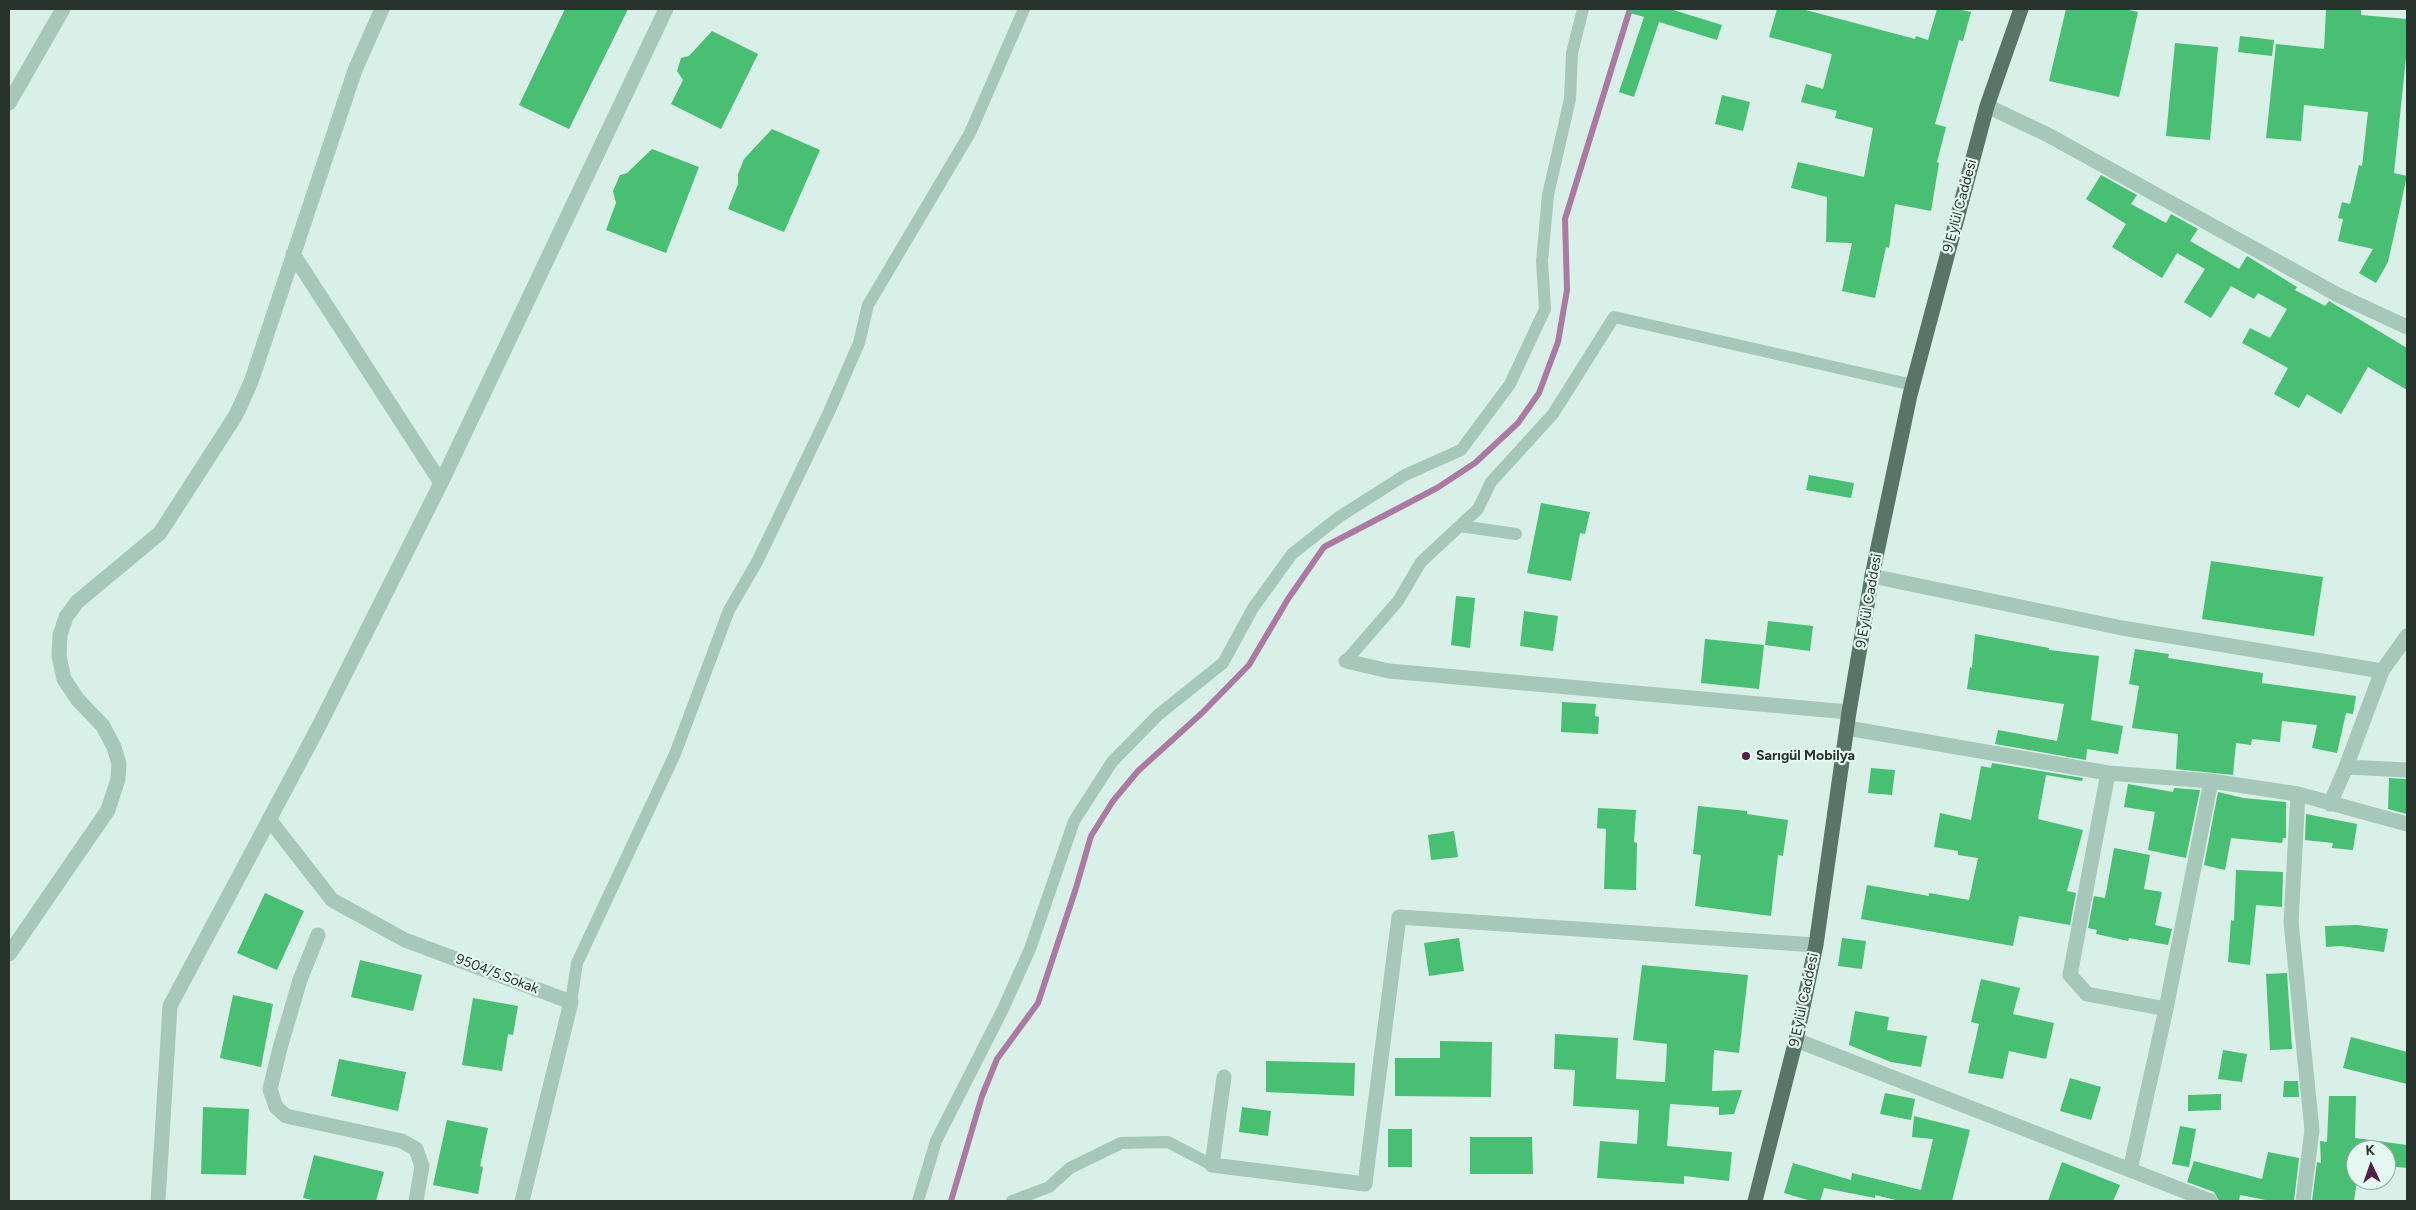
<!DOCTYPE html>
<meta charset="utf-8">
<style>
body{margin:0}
#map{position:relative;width:2416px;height:1210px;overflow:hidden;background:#d9f0e8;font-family:Figtree,sans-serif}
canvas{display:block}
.frame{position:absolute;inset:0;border:10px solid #27332c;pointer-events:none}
.north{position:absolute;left:2346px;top:1140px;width:50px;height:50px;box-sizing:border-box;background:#e5f8f2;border:1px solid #99a9a3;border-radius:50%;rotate:357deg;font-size:14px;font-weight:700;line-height:20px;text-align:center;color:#27332c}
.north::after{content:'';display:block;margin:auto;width:18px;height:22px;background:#521f49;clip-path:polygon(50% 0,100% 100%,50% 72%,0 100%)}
</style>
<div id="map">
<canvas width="2416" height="1210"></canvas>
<div class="frame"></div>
<div class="north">K</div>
</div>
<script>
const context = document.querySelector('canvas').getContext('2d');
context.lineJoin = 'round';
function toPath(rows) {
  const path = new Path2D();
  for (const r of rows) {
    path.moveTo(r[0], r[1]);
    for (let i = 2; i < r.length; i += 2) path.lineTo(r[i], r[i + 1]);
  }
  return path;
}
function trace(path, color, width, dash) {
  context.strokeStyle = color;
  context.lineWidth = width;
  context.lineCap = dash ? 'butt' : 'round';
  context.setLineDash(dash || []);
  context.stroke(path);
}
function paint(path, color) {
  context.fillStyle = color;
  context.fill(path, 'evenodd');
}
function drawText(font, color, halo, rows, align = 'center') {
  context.font = font + ' Figtree,sans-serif';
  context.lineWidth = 4.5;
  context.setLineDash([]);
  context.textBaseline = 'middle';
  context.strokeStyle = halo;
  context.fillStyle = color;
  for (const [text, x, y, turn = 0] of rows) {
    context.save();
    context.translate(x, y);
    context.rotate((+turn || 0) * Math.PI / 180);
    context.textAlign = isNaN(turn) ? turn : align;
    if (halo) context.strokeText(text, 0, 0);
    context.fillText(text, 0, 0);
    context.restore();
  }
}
trace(toPath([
 [951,1201,982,1096,997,1059,1038,1003,1076,888,1091,836,1113,801,1138,771,1202,713,1249,665,1288,599,1324,547,1437,488,1475,463,1518,423,1539,393,1558,342,1567,290,1565,219,1630,9]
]), '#ab7aa3', 6);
paint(toPath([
 [565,9,628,9,569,129,519,105],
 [1630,9,1670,9,1722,25,1717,40,1659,22,1634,97,1619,92,1644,17,1630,13],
 [1777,9,1802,9,1915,39,1916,36,1928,40,1937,9,1957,9,1971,12,1963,41,1959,40,1935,124,1946,127,1937,162,1939,163,1931,211,1895,204,1889,248,1886,247,1875,298,1842,291,1852,243,1826,242,1827,197,1791,188,1798,162,1864,177,1873,128,1835,118,1837,111,1801,102,1806,84,1823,89,1832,54,1769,37],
 [2066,9,2124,9,2138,12,2119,97,2049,81],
 [2326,9,2361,9,2361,15,2407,19,2407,48,2394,173,2407,176,2388,262,2376,283,2359,273,2373,249,2338,241,2343,219,2338,218,2342,202,2350,204,2359,165,2362,166,2368,112,2304,105,2301,141,2266,138,2276,44,2324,49],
 [712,31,758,54,721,129,671,104,683,80,677,71,681,58,689,56],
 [2240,36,2274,40,2272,56,2238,52],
 [2175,43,2218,47,2210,140,2166,136],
 [1722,95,1750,102,1743,131,1715,124],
 [772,129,820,150,784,232,728,209,738,184,738,174,744,159],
 [652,149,699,167,666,253,606,230,616,203,613,191,620,175,627,173],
 [2101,175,2137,195,2131,204,2166,223,2171,214,2198,229,2190,241,2239,269,2247,256,2297,287,2295,290,2325,306,2329,301,2407,348,2407,390,2368,367,2341,414,2307,394,2299,408,2274,394,2288,368,2242,343,2250,328,2270,338,2287,309,2258,293,2254,299,2231,286,2211,318,2184,302,2205,269,2177,253,2162,278,2112,247,2126,224,2086,199],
 [1809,475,1854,483,1851,498,1806,490],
 [1541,503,1590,512,1585,534,1580,533,1571,581,1527,573],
 [2211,561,2323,577,2314,636,2202,619],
 [1456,596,1475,598,1470,648,1451,645],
 [1524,611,1558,616,1553,651,1520,646],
 [1768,621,1813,626,1810,651,1765,645],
 [1975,634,2049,648,2049,650,2099,656,2091,720,2123,726,2118,754,2087,749,2086,760,1995,744,1998,730,2057,741,2064,704,1967,689,1970,667,1972,668],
 [1705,639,1764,645,1759,689,1701,683],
 [2135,649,2169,654,2168,658,2263,673,2262,683,2356,696,2353,714,2346,713,2337,753,2312,748,2317,725,2282,721,2280,742,2252,739,2251,745,2236,743,2233,775,2176,769,2178,734,2132,728,2139,686,2129,684],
 [1562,702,1596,704,1595,716,1599,717,1598,734,1561,732],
 [1992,763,2083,778,2082,781,2046,775,2038,819,2083,830,2067,891,2076,893,2070,925,2019,916,2013,946,1861,919,1867,885,1929,896,1929,893,1969,900,1978,858,1958,855,1958,851,1934,847,1940,813,1971,820,1981,766,1991,768],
 [1871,768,1895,770,1892,795,1868,793],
 [2389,778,2407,779,2407,814,2388,809],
 [2128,784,2173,792,2174,788,2200,790,2186,858,2148,850,2155,812,2124,807],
 [2218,792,2243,798,2286,802,2286,838,2283,838,2282,843,2231,838,2225,870,2204,865],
 [1698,806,1747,811,1747,814,1788,820,1783,856,1778,855,1771,916,1695,906,1701,855,1693,854],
 [1598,808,1636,810,1634,842,1637,843,1636,890,1604,889,1606,829,1597,828],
 [2306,814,2357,824,2353,850,2332,848,2333,843,2305,840],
 [1454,831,1458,857,1431,860,1428,835],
 [2114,848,2150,855,2144,889,2162,892,2155,925,2172,929,2168,945,2129,938,2128,941,2096,934,2097,930,2088,928,2094,896,2105,898],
 [2236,870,2283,872,2282,907,2256,905,2250,965,2228,962,2231,920,2234,921],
 [265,893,304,911,277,970,237,953],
 [2357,925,2388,929,2384,952,2341,946,2326,947,2325,926],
 [1459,938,1464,971,1429,976,1424,943],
 [1842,938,1866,941,1862,969,1838,966],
 [360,960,422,975,413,1011,351,997],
 [1642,965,1748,975,1739,1053,1714,1050,1712,1091,1742,1090,1734,1114,1719,1115,1719,1107,1670,1104,1667,1146,1732,1152,1729,1181,1684,1176,1684,1184,1597,1178,1600,1141,1637,1144,1639,1110,1573,1106,1575,1070,1554,1069,1555,1034,1618,1038,1616,1079,1665,1082,1667,1044,1633,1040],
 [2287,973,2292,1049,2270,1050,2266,974],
 [1981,979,2020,988,2013,1014,2054,1023,2046,1059,2009,1051,2003,1079,1968,1073,1979,1024,1971,1022],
 [233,995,273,1004,261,1067,220,1058],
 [473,998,518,1006,513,1035,508,1034,502,1071,462,1065],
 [1855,1011,1889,1017,1887,1030,1927,1036,1921,1067,1891,1062,1849,1045],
 [2351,1037,2407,1052,2407,1084,2343,1068],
 [1440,1041,1492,1042,1491,1097,1395,1096,1395,1058,1440,1058],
 [2223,1050,2247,1054,2242,1082,2218,1079],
 [339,1059,406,1072,398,1111,331,1096],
 [1266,1061,1355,1063,1354,1096,1266,1092],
 [2070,1078,2101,1087,2091,1120,2060,1111],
 [2284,1081,2298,1081,2299,1097,2283,1097],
 [1885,1093,1915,1099,1911,1120,1880,1114],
 [2221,1094,2221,1110,2188,1111,2188,1095],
 [2329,1096,2356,1096,2355,1138,2407,1145,2407,1168,2386,1166,2386,1150,2356,1150,2357,1180,2354,1201,2312,1201,2317,1162,2321,1163,2320,1141,2327,1142],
 [203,1107,249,1109,246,1175,201,1174],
 [1242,1107,1271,1111,1268,1136,1239,1132],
 [1914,1116,1970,1130,1952,1201,1900,1201,1875,1195,1875,1198,1824,1188,1820,1201,1811,1201,1784,1193,1793,1163,1851,1180,1852,1173,1921,1190,1933,1139,1912,1137],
 [447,1120,488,1128,480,1166,483,1167,478,1194,433,1185],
 [2180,1126,2196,1129,2189,1167,2172,1164],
 [1388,1129,1412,1129,1412,1167,1388,1167],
 [1470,1137,1532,1137,1533,1174,1470,1174],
 [2268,1152,2299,1158,2294,1201,2271,1201,2240,1195,2239,1201,2219,1201,2214,1192,2187,1182,2194,1161,2262,1179],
 [314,1155,384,1172,376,1201,316,1201,303,1198],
 [2062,1162,2120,1185,2113,1201,2048,1201]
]), '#48bf73');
trace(toPath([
 [1460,526,1516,534],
 [1346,661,1398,601,1421,562,1478,509,1491,482,1553,414,1614,317,1913,385],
 [571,1002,577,963,675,754,729,610,757,562,829,412,859,343,868,305,970,133,1024,9],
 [918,1201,936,1141,1003,1009,1030,949,1074,821,1112,762,1158,715,1223,663,1253,608,1292,554,1339,517,1405,475,1461,450,1510,384,1545,309,1542,261,1548,195,1570,99,1572,53,1583,9],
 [1012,1201,1049,1187,1070,1168,1121,1143,1168,1142,1212,1165]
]), '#a6c7b9', 12);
trace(toPath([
 [9,103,63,9],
 [1987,106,2048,135,2338,295,2407,327],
 [293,254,441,483],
 [1872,576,2122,628,2382,671],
 [1346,661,1389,671,1849,712],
 [1847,728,2108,773,2211,781,2298,794,2407,824],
 [2346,767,2407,770],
 [2108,773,2070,975,2087,994,2166,1009],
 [2298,794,2291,922,2312,1130,2303,1201],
 [2330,804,2346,767,2382,671,2407,636],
 [269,819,332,900,405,940,571,1002,522,1201],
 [318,935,300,980,280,1048,270,1089,276,1107,286,1116,402,1141,416,1149,422,1166,416,1201],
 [9,954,108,810,118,779,119,764,114,747,103,726,78,700,64,679,59,656,60,635,66,617,77,602,160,533,236,415,251,382,355,70,382,9],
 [1796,1040,2210,1201],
 [1224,1077,1212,1165,1365,1184,1399,917,1816,945],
 [2130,1170,2166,1009,2211,781],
 [158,1201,170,1006,319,726,441,483,666,9]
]), '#a6c7b9', 15);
trace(toPath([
 [1755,1201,1796,1040,1816,945,1849,712,1872,576,1910,395,1987,106,2021,9]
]), '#587565', 15);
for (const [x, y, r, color] of [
 [1746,756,5,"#521f49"]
]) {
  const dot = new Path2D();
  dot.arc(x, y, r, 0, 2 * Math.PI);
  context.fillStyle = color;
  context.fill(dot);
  trace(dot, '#e5f8f2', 2);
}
drawText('14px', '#27332c', '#e5f8f2', [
 ["9 Eylül Caddesi",1960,206,-75],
 ["9 Eylül Caddesi",1869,601,-80],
 ["9504/5.Sokak",497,974,21],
 ["9 Eylül Caddesi",1804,1000,-78]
]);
drawText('bold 14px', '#27332c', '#e5f8f2', [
 ["Sarıgül Mobilya",1756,756]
], 'left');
</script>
